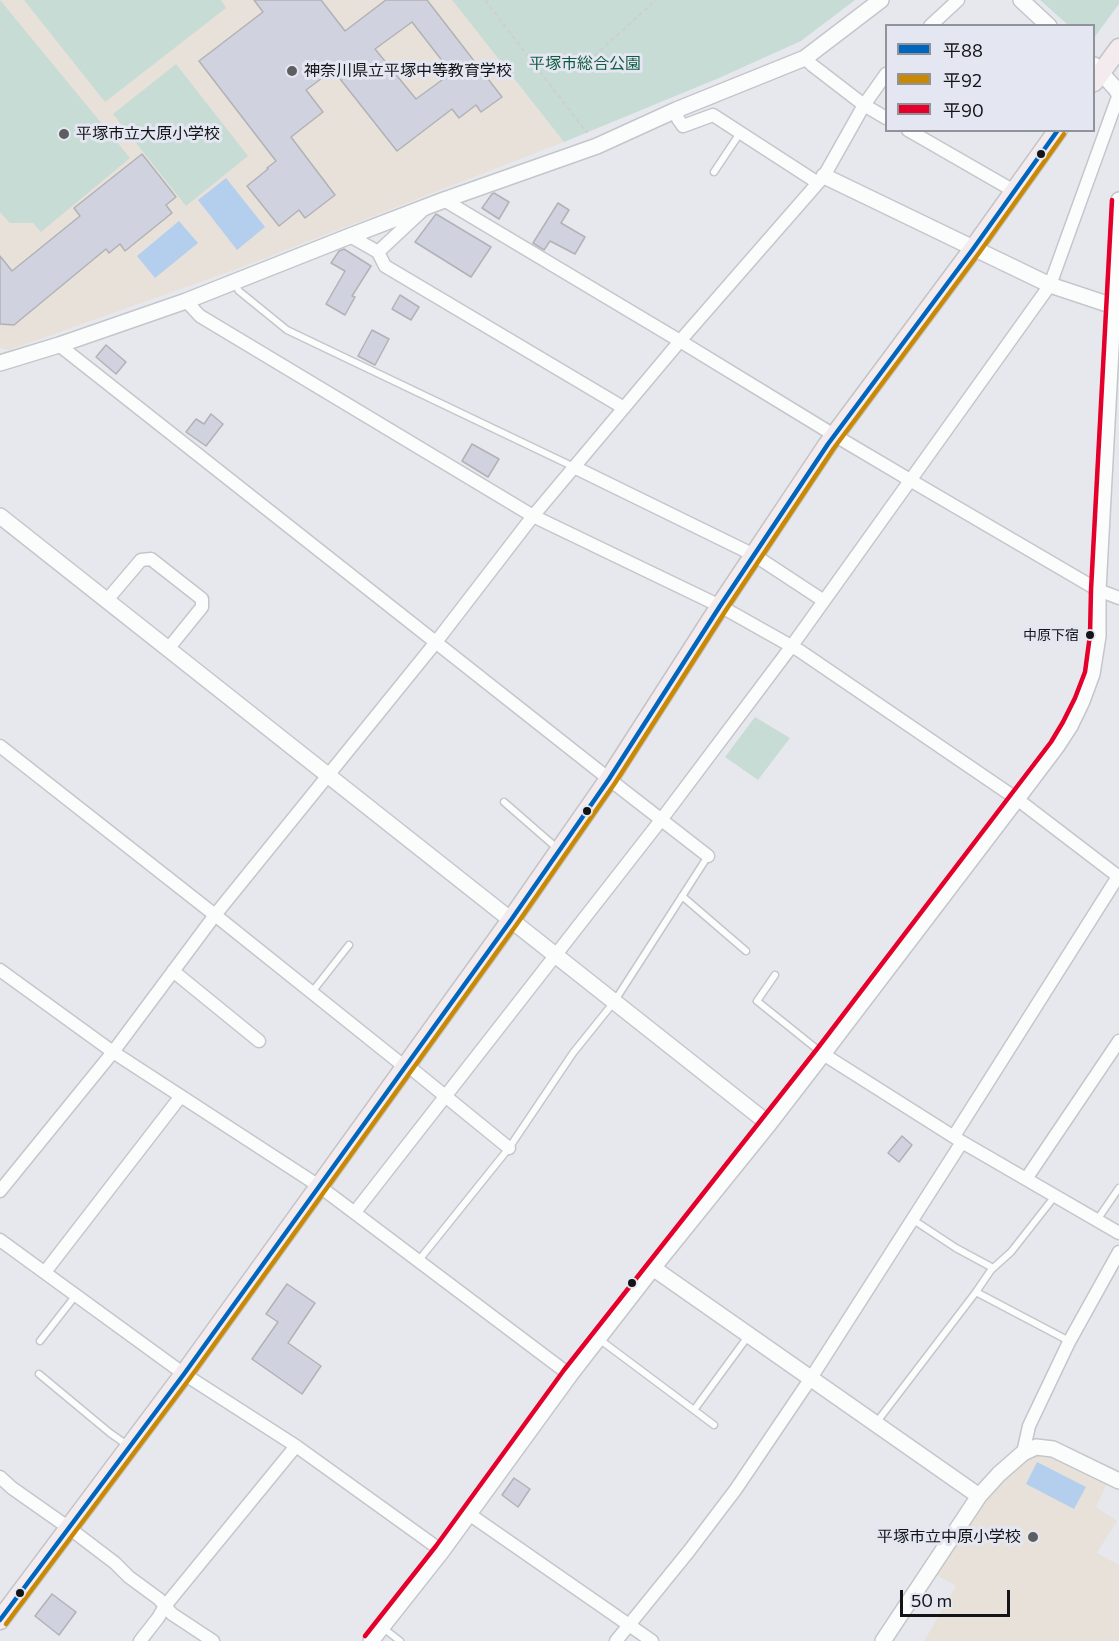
<!DOCTYPE html>
<meta charset="utf-8">
<style>
body{margin:0}
#map{position:relative;width:1119px;height:1641px;overflow:hidden;background:#e7e8ee;font-family:Commissioner,"Noto Sans JP",sans-serif}
canvas{display:block}
.legend{position:absolute;left:885px;top:24px;width:210px;height:108px;box-sizing:border-box;background:#e4e7f1;border:2px solid #90939a;margin:0;padding:8px 10px;list-style:none;font-size:18px;color:#131417}
.legend li{display:flex;align-items:center;gap:12px;height:30px}
.legend b{width:30px;border:2px solid #90939a}
.scale{position:absolute;left:900px;top:1590px;width:110px;height:27px;box-sizing:border-box;border:3px solid #131417;border-top:0;padding-left:8px;font-size:18px;line-height:21px;white-space:nowrap;color:#131417;-webkit-text-stroke:4px #e4e7f1;paint-order:stroke}
</style>
<div id="map">
<canvas width="1119" height="1641"></canvas>
<ul class="legend">
<li><b style="height:8px;background:#0065bd"></b>平88</li>
<li><b style="height:8px;background:#c98905"></b>平92</li>
<li><b style="height:8px;background:#e4002b"></b>平90</li>
</ul>
<div class="scale">50 m</div>
</div>
<script>
const context = document.querySelector('canvas').getContext('2d');
context.lineJoin = 'round';
function paint(path, color) {
  context.fillStyle = color;
  context.fill(path, 'evenodd');
}
function toPath(rows) {
  const path = new Path2D();
  for (const r of rows) {
    path.moveTo(r[0], r[1]);
    for (let i = 2; i < r.length; i += 2) path.lineTo(r[i], r[i + 1]);
  }
  return path;
}
function trace(path, color, width, dash) {
  context.strokeStyle = color;
  context.lineWidth = width;
  context.lineCap = dash ? 'butt' : 'round';
  context.setLineDash(dash || []);
  context.stroke(path);
}
function drawText(font, color, halo, rows, align = 'center') {
  context.font = font + ' Commissioner,"Noto Sans JP",sans-serif';
  context.lineWidth = 6;
  context.setLineDash([]);
  context.textBaseline = 'middle';
  context.strokeStyle = halo;
  context.fillStyle = color;
  for (const [text, x, y, turn = 0] of rows) {
    context.save();
    context.translate(x, y);
    context.rotate((+turn || 0) * Math.PI / 180);
    context.textAlign = isNaN(turn) ? turn : align;
    if (halo) context.strokeText(text, 0, 0);
    context.fillText(text, 0, 0);
    context.restore();
  }
}
paint(toPath([
 [0,0,452,0,564,142,237,269,9,350,0,348],
 [1040,1452,1058,1455,1108,1482,1096,1507,1117,1521,1097,1553,1119,1565,1119,1641,924,1641,956,1586,933,1573,997,1486,1025,1459]
]), '#e8e1d9');
paint(toPath([
 [0,0,130,158,41,232,33,223,10,223,0,212],
 [24,0,221,0,226,8,105,102],
 [452,0,855,0,801,41,719,78,564,142],
 [1040,0,1119,0,1119,4,1094,38,1094,26,1068,25],
 [176,64,248,156,186,206,113,114],
 [755,717,790,738,758,780,725,757]
]), '#c7dcd5');
paint(toPath([
 [226,178,265,227,237,250,198,200],
 [179,221,198,243,155,278,137,256],
 [1037,1462,1086,1487,1074,1509,1026,1484]
]), '#b4cfee');
const building = toPath([
 [254,0,321,0,345,31,386,0,427,0,502,97,481,112,476,105,459,118,452,109,397,151,333,70,306,90,323,112,291,137,335,195,305,218,299,210,279,226,247,186,268,169,267,168,276,161,199,61,263,12,254,0],
 [412,22,444,63,434,70,442,80,416,99,375,49,412,22],
 [142,154,176,197,166,205,172,213,125,251,120,244,109,253,106,249,14,325,0,324,0,256,12,271,80,216,74,208,142,154],
 [494,193,509,202,499,219,482,208,492,194,494,193],
 [558,203,569,210,561,223,585,237,575,254,550,241,544,250,533,243,558,203],
 [436,214,491,247,471,277,415,242,436,214],
 [344,249,371,266,352,296,355,297,345,315,326,304,345,271,331,263,339,251,344,249],
 [400,295,419,307,411,320,392,309,400,295],
 [372,330,389,339,375,365,358,356,372,330],
 [106,345,126,362,116,374,96,357,106,345],
 [211,414,223,424,206,446,186,432,196,419,204,424,211,414],
 [472,444,499,459,488,477,462,461,472,444],
 [902,1136,912,1145,899,1162,888,1153,902,1136],
 [287,1284,315,1303,288,1343,321,1366,302,1394,252,1359,278,1322,266,1314,287,1284],
 [514,1478,530,1489,518,1507,502,1495,514,1478],
 [52,1594,76,1612,59,1635,35,1616,52,1594]
]);
paint(building, '#d0d3df');
trace(building, '#b1b2b6', 1.5);
const service = toPath([
 [714,172,740,133],
 [234,283,239,291,287,330,574,467],
 [504,802,558,849],
 [682,896,746,951],
 [775,975,757,1001,823,1054],
 [312,992,349,945],
 [912,1219,956,1248,993,1268],
 [1097,1220,1119,1188],
 [419,1260,509,1148,573,1053,614,1002,708,856],
 [976,1292,1069,1341],
 [599,1339,714,1425],
 [40,1341,76,1295],
 [39,1374,110,1433,127,1445],
 [694,1410,749,1335],
 [876,1423,976,1292,991,1270,1011,1252,1055,1196],
 [382,1627,400,1641]
]);
const minor = toPath([
 [930,26,958,0],
 [805,58,812,65,864,105,886,118],
 [676,110,678,119,683,126,713,115,818,183],
 [908,130,1014,191],
 [444,200,680,341,834,435,910,480,1098,590,1119,598],
 [350,236,378,252,385,266,624,408],
 [378,252,424,209],
 [186,301,200,316,533,516,720,606,800,651,1017,799,1119,877],
 [59,345,623,790,708,856],
 [574,467,754,555,824,601],
 [107,600,141,560,151,559,202,599,202,607,168,649],
 [0,746,215,915,405,1067],
 [0,970,113,1052,319,1186,570,1375],
 [173,971,259,1041],
 [823,1054,962,1142,1119,1233],
 [407,1065,509,1148],
 [954,1136,1119,875],
 [1026,1179,1119,1041],
 [0,1191,113,1052,215,915,436,642,533,516,680,341,824,176,864,105,886,74],
 [355,1212,661,820,791,647,1050,285,1119,94],
 [0,1240,184,1374,296,1446,442,1551],
 [45,1272,181,1096],
 [1023,1453,1029,1426,1069,1342,1119,1252],
 [0,1477,12,1488,69,1528,115,1563,129,1577,159,1599,172,1614,213,1641],
 [469,1514,652,1641],
 [140,1641,158,1618,165,1606,296,1446],
 [616,1641,689,1551,736,1489,811,1378,962,1142]
]);
const tertiary = toPath([
 [1021,0,1049,26],
 [1094,65,1116,89,1119,94],
 [824,176,1050,285,1119,308],
 [0,363,59,345,186,301,350,236,444,200,597,146,676,110,805,58,881,0],
 [0,516,769,1124],
 [653,1268,979,1496],
 [371,1641,442,1551,570,1375,653,1268,769,1124,823,1054,1017,799,1057,746,1070,726,1082,701,1092,674,1098,636,1098,590,1119,200],
 [883,1641,979,1496,999,1474,1023,1453,1036,1447,1053,1449,1119,1481]
]);
const primary = toPath([
 [1094,82,1119,48],
 [0,1620,184,1374,511,920,609,779,720,606,828,444,973,249,1058,130]
]);
trace(service, '#c5c6cb', 9);
trace(minor, '#c5c6cb', 15);
trace(tertiary, '#c5c6cb', 18);
trace(primary, '#c2c4c6', 21);
trace(toPath([
 [485,0,587,133],
 [583,66,656,0]
]), '#cecfd1', 2, [4.5, 3]);
trace(service, '#fbfcfc', 6);
trace(minor, '#fbfcfc', 12);
trace(tertiary, '#fbfcfc', 15);
trace(primary, '#f3ebee', 18);
trace(toPath([
 [0,1620,184,1374,511,920,609,779,720,606,828,444,973,249,1058,130]
]), '#0065bd', 4.5);
trace(toPath([
 [6,1624,190,1378,517,924,615,783,726,610,834,448,979,253,1064,134]
]), '#c98905', 4.5);
trace(toPath([
 [365,1636,436,1546,564,1370,817,1049,1051,742,1063,722,1075,698,1085,672,1090,635,1091,590,1112,200]
]), '#e4002b', 4.5);
for (const [x, y, r, color] of [
 [292,71,6,"#5d5e62"],
 [64,134,6,"#5d5e62"],
 [1041,154,5,"#131417"],
 [1090,635,5,"#131417"],
 [587,811,5,"#131417"],
 [632,1283,5,"#131417"],
 [1033,1537,6,"#5d5e62"],
 [20,1593,5,"#131417"]
]) {
  const dot = new Path2D();
  dot.arc(x, y, r, 0, 2 * Math.PI);
  context.fillStyle = color;
  context.fill(dot);
  trace(dot, '#e4e7f1', 2);
}
drawText('14px', '#131417', '#e4e7f1', [
 ["中原下宿",1079,635]
], 'right');
drawText('16px', '#125b41', '#e4e7f1', [
 ["平塚市総合公園",585,64]
]);
drawText('16px', '#131417', '#e4e7f1', [
 ["神奈川県立平塚中等教育学校",304,71],
 ["平塚市立大原小学校",76,134],
 ["平塚市立中原小学校",1021,1537,"right"]
], 'left');
</script>
